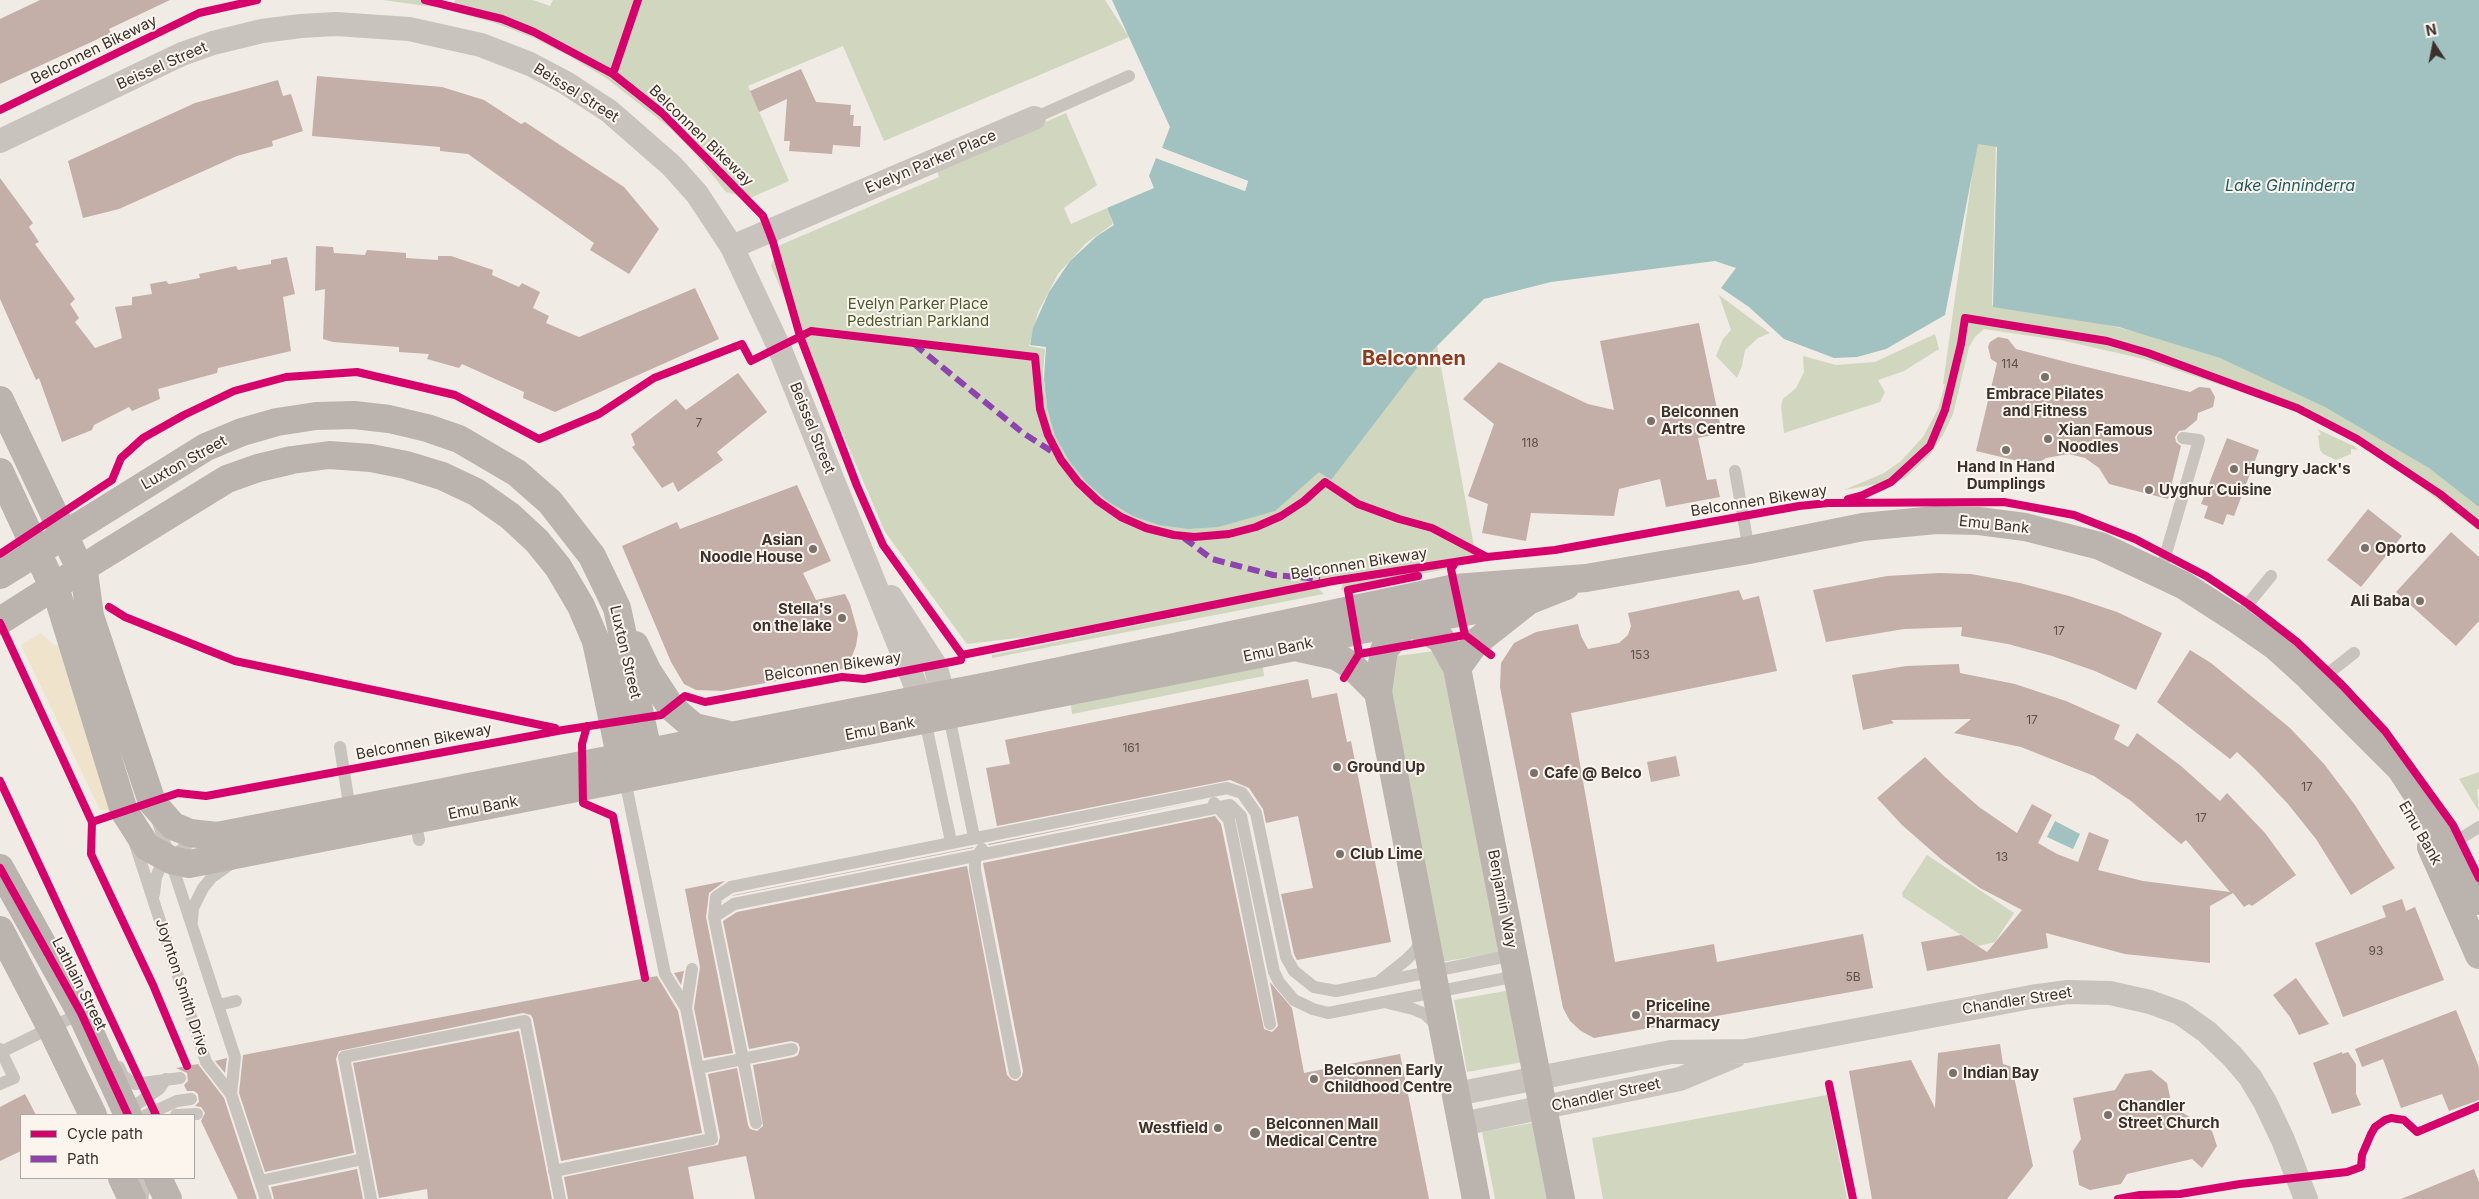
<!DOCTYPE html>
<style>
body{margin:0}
#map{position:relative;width:2479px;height:1199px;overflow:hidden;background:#f0ebe5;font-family:Inter,sans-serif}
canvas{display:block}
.legend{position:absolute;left:20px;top:1114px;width:175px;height:65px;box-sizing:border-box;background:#fbf5ee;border:1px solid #aea6a0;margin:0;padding:6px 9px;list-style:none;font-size:15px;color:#3b302b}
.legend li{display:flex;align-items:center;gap:10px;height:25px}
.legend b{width:25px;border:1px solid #aea6a0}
.north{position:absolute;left:2409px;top:20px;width:50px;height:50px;-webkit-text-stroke:4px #fbf5ee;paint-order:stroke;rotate:349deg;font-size:14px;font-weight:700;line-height:20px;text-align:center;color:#3b302b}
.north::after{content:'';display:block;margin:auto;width:18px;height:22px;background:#3b302b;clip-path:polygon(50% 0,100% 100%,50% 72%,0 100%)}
</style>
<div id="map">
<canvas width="2479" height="1199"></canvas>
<ul class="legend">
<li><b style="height:6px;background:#d6006c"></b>Cycle path</li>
<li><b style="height:6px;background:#8e44ad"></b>Path</li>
</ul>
<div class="north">N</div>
</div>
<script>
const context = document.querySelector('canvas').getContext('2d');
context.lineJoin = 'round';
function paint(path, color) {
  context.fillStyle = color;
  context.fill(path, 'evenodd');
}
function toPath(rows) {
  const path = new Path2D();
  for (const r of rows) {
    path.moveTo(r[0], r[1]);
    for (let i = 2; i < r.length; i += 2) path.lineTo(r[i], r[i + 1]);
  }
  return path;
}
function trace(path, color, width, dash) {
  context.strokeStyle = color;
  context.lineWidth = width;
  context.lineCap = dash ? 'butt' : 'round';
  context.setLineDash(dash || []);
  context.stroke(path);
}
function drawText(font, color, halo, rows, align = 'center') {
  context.font = font + ' Inter,sans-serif';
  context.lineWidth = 4;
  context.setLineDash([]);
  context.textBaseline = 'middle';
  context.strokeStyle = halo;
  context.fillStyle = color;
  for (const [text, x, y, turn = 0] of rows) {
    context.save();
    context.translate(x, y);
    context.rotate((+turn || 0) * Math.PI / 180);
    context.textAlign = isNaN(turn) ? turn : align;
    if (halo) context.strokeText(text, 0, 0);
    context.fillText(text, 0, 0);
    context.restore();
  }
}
paint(toPath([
 [383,0,436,0,434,7],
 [455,0,533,0,550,6,553,0,1105,0,1129,37,884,141,843,46,748,86,789,181,750,198,726,192,698,157,670,128,606,78,571,57,534,38,495,23,452,11],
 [1066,113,1097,185,1064,208,1071,224,1107,208,1113,224,1086,243,1058,274,1038,312,1029,346,1045,349,1043,374,1046,400,1053,425,1405,378,1437,345,1476,557,1379,577,1447,567,1446,569,1341,590,1343,583,1318,588,1324,594,992,658,992,655,1200,612,1135,624,967,644,885,532,771,266,778,246,939,177,937,170],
 [1977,140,1996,142,1992,305,2074,317,2153,336,2232,362,2380,432,2479,499,2479,531,2389,462,2300,412,2144,359,2065,341,1984,329,1975,337,1969,347,1953,414,1943,435,1930,455,1904,479,1844,490,1884,473,1901,461,1923,437,1938,409,1945,384,1943,384],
 [1719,295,1770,333,1758,338,1745,350,1742,366,1737,378,1716,356,1723,339,1731,330],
 [1935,334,1939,349,1904,371,1878,380,1885,392,1880,402,1784,433,1781,406,1783,399,1796,388,1804,372,1803,356,1836,365,1875,362],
 [2317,429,2354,446,2358,450,2351,449,2351,454,2336,460,2323,454,2320,450,2318,436,2321,434],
 [1435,651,1450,685,1501,952,1441,962,1391,692,1397,656],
 [1263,667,1264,676,1072,714,1071,705],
 [2479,772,2479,789,2477,790,2479,810,2478,810,2459,779],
 [1927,855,2014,913,1995,942,1978,946,1903,897,1902,893],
 [1511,990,1523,1062,1467,1072,1454,1000],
 [1827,1095,1847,1199,1603,1199,1592,1138],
 [1537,1122,1551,1199,1495,1199,1482,1132]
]), '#d1d6bf');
paint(toPath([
 [41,633,54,645,59,645,111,810,100,810,21,645]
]), '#efe3cc');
paint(toPath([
 [1112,0,2479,0,2479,507,2429,468,2325,407,2220,358,2119,327,1993,307,1997,147,1978,144,1945,315,1886,349,1857,357,1834,358,1784,339,1749,307,1721,288,1736,268,1715,261,1551,282,1484,299,1423,360,1331,480,1319,472,1275,511,1218,527,1188,529,1159,525,1133,516,1109,502,1087,483,1070,462,1055,436,1047,407,1044,379,1046,347,1030,345,1033,328,1049,292,1070,261,1097,236,1114,225,1107,208,1154,188,1149,176,1156,158,1245,191,1248,181,1162,148,1170,127],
 [2055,821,2080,834,2073,849,2047,837]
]), '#a1c2c1');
paint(toPath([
 [1162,148,1248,181,1245,191,1156,158,1158,156,1244,188,1245,183,1161,151]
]), '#f0ebe5');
paint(toPath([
 [40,0,170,0,109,29,111,33,0,84,0,19],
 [801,69,816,102,851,105,850,115,854,115,853,126,861,126,860,147,833,145,832,154,789,151,790,141,784,141,787,99,759,112,750,91],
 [317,76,442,87,484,100,521,124,525,122,624,187,659,229,629,274,590,250,594,243,468,154,440,151,440,147,312,136],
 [278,80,283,96,291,94,303,131,272,141,273,146,237,156,119,209,83,218,68,161,195,103],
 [0,178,33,223,29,227,39,242,35,244,75,299,70,304,79,318,75,322,95,348,122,338,115,307,132,305,132,297,152,294,150,284,166,281,169,284,200,278,199,274,236,266,238,270,271,264,271,260,287,257,295,294,283,297,291,351,218,368,217,373,158,389,160,399,132,411,129,407,94,425,92,430,62,442,39,378,36,380,0,299],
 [316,246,333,247,334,253,365,255,367,250,406,253,406,258,438,260,438,256,451,256,493,270,492,275,519,287,522,283,540,292,533,308,549,316,546,323,579,337,695,288,719,339,555,412,523,398,524,392,462,364,459,368,427,359,429,354,399,352,399,347,333,342,323,339,325,289,315,291],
 [1699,323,1722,433,1698,438,1707,480,1716,479,1720,497,1666,507,1660,479,1619,489,1614,516,1531,513,1526,541,1482,533,1488,504,1468,496,1494,424,1463,399,1499,362,1588,404,1614,410,1600,341],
 [1998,337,2008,339,2016,349,2070,363,2190,392,2199,387,2210,388,2215,397,2213,407,2198,413,2197,420,2185,430,2179,431,2175,437,2176,442,2181,446,2168,499,2109,484,2099,468,2085,458,2069,454,2046,458,2035,465,1976,451,1997,363,1991,359,1988,347,1990,342],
 [738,373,767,412,717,452,723,460,678,492,673,482,662,488,632,447,635,445,631,434,676,399,686,410],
 [2227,438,2259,450,2234,516,2227,514,2223,525,2204,518,2208,506,2201,504],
 [797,485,831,561,803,573,816,600,845,594,850,604,858,633,856,646,850,661,842,669,722,691,696,690,684,684,671,662,622,546,677,522,680,529],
 [2368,509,2402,536,2361,587,2327,560],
 [2451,532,2479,557,2479,621,2456,646,2396,592],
 [1939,573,1971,574,2020,583,2069,596,2117,612,2162,633,2136,690,2095,671,2052,656,2008,644,1961,636,1962,627,1904,629,1826,642,1813,590,1887,576],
 [1739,590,1743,600,1759,596,1777,671,1571,713,1615,962,1714,944,1717,962,1863,934,1873,988,1594,1038,1581,1031,1570,1021,1563,1008,1500,687,1501,663,1514,643,1536,632,1578,624,1581,636,1588,649,1619,643,1628,635,1631,626,1628,613],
 [2190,650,2211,663,2290,728,2324,764,2355,805,2395,868,2351,895,2316,839,2288,804,2256,770,2237,752,2230,759,2157,702],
 [1959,664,1960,673,2015,684,2066,701,2120,725,2114,739,2128,747,2137,733,2181,766,2220,801,2227,793,2265,833,2296,875,2252,906,2249,904,2244,907,2233,893,2210,906,2210,963,2125,954,2046,933,2048,948,1927,971,1921,942,1961,935,1987,952,2022,910,1980,888,1942,860,1902,825,1877,798,1925,757,1945,777,1979,807,2017,833,2032,804,2052,815,2038,843,2057,854,2078,862,2089,832,2109,840,2098,870,2143,881,2230,892,2186,840,2181,844,2131,801,2094,776,2021,747,1954,733,1971,719,1891,720,1894,723,1863,730,1852,675,1906,666],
 [1308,679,1312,698,1337,693,1347,742,1351,741,1391,942,1297,960,1294,954,1281,894,1313,888,1298,816,1266,823,1263,809,1249,788,1230,780,997,826,986,768,1010,764,1005,740],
 [1676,756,1680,776,1651,782,1647,762],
 [1206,800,989,845,988,844],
 [1215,816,1221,824,1264,1029,1272,1032,1278,1026,1270,982,1292,1008,1304,1073,1400,1054,1429,1199,755,1199,746,1156,688,1167,694,1199,568,1199,564,1177,718,1145,720,1137,708,1074,737,1068,748,1125,750,1129,757,1131,763,1126,753,1065,794,1057,798,1055,800,1048,798,1043,791,1041,749,1049,723,921,737,912,967,866,1007,1075,1012,1080,1017,1081,1022,1076,1023,1071,983,863],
 [974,847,973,848,732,896,734,895],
 [725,881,709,893,706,917,733,1053,704,1058,694,1008,700,967,685,889],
 [2402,899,2406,911,2415,907,2444,980,2343,1017,2315,943,2386,917,2382,906],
 [684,971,681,985,674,973],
 [657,976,678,1011,702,1133,561,1161,533,1019,531,1015,523,1013,339,1051,336,1059,354,1153,265,1172,239,1093,243,1055],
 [2296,978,2329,1024,2299,1035,2290,1017,2273,995],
 [2456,1010,2479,1067,2479,1100,2449,1111,2442,1094,2401,1108,2383,1059,2362,1067,2355,1049],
 [519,1031,552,1199,428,1199,427,1189,379,1198,353,1063],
 [2000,1044,2003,1064,2012,1067,2033,1166,2007,1199,1872,1199,1849,1071,1911,1060,1935,1108,1938,1053],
 [2342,1052,2342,1054,2348,1052,2356,1064,2356,1094,2361,1105,2332,1114,2313,1063],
 [227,1058,225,1073,215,1061],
 [198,1064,224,1098,257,1199,238,1199,201,1121,205,1113,201,1107,195,1106,199,1102,198,1094,194,1091,187,1091,184,1085,188,1081,187,1073,176,1068],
 [2151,1070,2167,1083,2172,1106,2212,1131,2217,1146,2202,1168,2192,1159,2127,1174,2121,1184,2090,1190,2079,1185,2073,1151,2081,1139,2073,1098,2115,1090,2125,1074],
 [25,1094,36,1115,21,1115,21,1151,0,1161,0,1107],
 [357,1169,363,1199,274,1199,271,1187],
 [2474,1169,2479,1182,2479,1199,2401,1199]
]), '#c3afa7');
trace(toPath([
 [1034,118,1129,76],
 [1735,471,1749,550],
 [2160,574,2199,440,2183,438],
 [2239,621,2248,604,2271,576],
 [2316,683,2354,653],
 [949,716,973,832],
 [925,720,950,837],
 [340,747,350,810],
 [625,780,665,974,686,1008],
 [1214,803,1229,820,1270,1024],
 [415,818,419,840],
 [157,819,235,1057,231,1094],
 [135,844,206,1062,231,1094,266,1199],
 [2450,845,2479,827],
 [982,849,975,859,975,870,1015,1073],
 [154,894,156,877,160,868,190,842,200,839],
 [714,917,734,904,1230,805,1241,816,1274,972,1279,982,1294,1000,1313,1009,1328,1013,1517,976],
 [192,921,193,908,203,888,212,877,233,862],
 [692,969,686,1008,698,1068,792,1049],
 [1381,980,1406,960,1416,950,1422,938],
 [1388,1003,1413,1009,1425,1014,1439,1027],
 [218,1005,236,1001],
 [0,1049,14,1078,0,1084],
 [1,1052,81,1013,83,1015],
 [119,1067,123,1076,135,1084,180,1078],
 [124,1113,159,1089,166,1079],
 [146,1115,177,1101,191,1099],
 [176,1115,197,1114],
 [756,1123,714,917,716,897,731,887,1227,788,1242,793,1256,813,1286,957,1294,971,1314,987,1336,991,1513,955],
 [554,1171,712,1139,698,1068],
 [140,1178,145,1187,142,1199],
 [260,1181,363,1159],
 [371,1199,344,1057,525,1021,560,1199]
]), '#c9c3be', 12);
trace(toPath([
 [0,141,182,54,213,43,262,31,301,26,336,24,409,29,481,45,530,64,566,83,609,111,672,166,697,194,732,247,779,347,921,699,925,716],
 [732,247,1034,118],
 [891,597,935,665,948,712],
 [1456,1094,1671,1052,1746,1051,2031,997,2068,992,2110,993,2150,1002,2180,1013,2207,1032,2232,1056,2250,1077,2265,1102,2283,1140,2306,1199],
 [1462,1124,1680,1079,1735,1056]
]), '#c9c3be', 24);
trace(toPath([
 [0,400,85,579,90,616,152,802,173,826,190,833,217,836,993,685,1455,588,1586,578,1749,550,1863,527,1936,520,1979,521,2025,527,2100,546,2183,585,2239,621,2275,646,2308,676,2400,768,2450,845,2479,901],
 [0,472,58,597,124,811,147,847,171,860,189,864,1295,647,1355,631,1528,601,1566,586],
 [87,521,206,447,242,432,277,422,316,416,354,415,389,419,427,428,459,439,517,473,550,502,592,556,617,608,652,770],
 [102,556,227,479,258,468,292,460,329,455,371,458,406,465,442,476,476,492,510,516,537,541,558,567,581,606,596,641,624,774],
 [1413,616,1384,650,1378,692,1476,1199],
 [1402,618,1441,639,1457,668,1561,1199],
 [635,645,648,672,671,707,694,727,725,734],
 [1299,648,1336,656,1352,666,1378,692],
 [1457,668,1475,643,1527,602],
 [2431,847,2479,955],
 [0,868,81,1013,128,1115],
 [0,930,51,1028,93,1115],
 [122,1178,132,1199],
 [158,1178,168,1199]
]), '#bab3ae', 28);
trace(toPath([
 [0,575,87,521],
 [0,621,102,556]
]), '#bab3ae', 28);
trace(toPath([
 [914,344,1023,433,1056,454],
 [1184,538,1212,559,1273,575,1320,579]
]), '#8e44ad', 6, [12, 6]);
trace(toPath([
 [425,0,502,19,534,32,613,74,662,113,763,216,773,242,800,336,857,486,883,545,962,655],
 [613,74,638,0],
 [0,110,199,13,257,0],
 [1848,499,1863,495,1891,482,1930,446,1945,410,1961,344,1965,318,2107,341,2148,353,2297,408,2357,439,2440,494,2479,525],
 [0,554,112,480,121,458,143,438,184,415,234,391,286,377,357,372,455,395,539,439,599,414,654,378,742,344,751,361,811,331,1035,357,1040,409,1048,435,1061,460,1078,482,1098,501,1121,517,1146,528,1174,535,1194,537,1229,534,1256,527,1281,516,1304,501,1325,482,1358,504,1399,519,1432,528,1487,557],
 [1455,563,1451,569,1465,635,1491,655],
 [109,607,125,617,235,661,555,728],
 [0,623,92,822,91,854,153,985,187,1066],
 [1359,654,1465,635],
 [962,655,1333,581,1487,557,1555,550,1799,506,1828,503,2004,502,2074,515,2135,539,2206,576,2248,604,2297,642,2342,685,2385,731,2453,825,2479,878],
 [1344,678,1359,654,1348,590,1418,576],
 [587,726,582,744,583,803,613,816,645,978],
 [0,781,156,1115],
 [92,822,178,793,206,796,563,730,661,715,685,696,705,702,842,677,864,679,961,660,962,655],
 [0,868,81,1013,128,1115],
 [1829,1084,1853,1199],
 [2118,1199,2140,1195,2180,1194,2240,1184,2347,1172,2361,1167,2362,1155,2371,1134,2375,1127,2385,1120,2391,1118,2404,1120,2417,1132,2479,1106]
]), '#d6006c', 8);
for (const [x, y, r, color] of [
 [2045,377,5,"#7a716c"],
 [1651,421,5,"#7a716c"],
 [2048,439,5,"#7a716c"],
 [2006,450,5,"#7a716c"],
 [2234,469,5,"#7a716c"],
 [2149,490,5,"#7a716c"],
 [2365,548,5,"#7a716c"],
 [813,549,5,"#7a716c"],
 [2420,601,5,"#7a716c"],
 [842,618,5,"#7a716c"],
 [1337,767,5,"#7a716c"],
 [1534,773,5,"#7a716c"],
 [1340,854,5,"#7a716c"],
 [1636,1015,5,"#7a716c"],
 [1953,1073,5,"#7a716c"],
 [1314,1079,5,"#7a716c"],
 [2108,1115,5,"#7a716c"],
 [1218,1128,5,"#7a716c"],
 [1255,1133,6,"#7a716c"]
]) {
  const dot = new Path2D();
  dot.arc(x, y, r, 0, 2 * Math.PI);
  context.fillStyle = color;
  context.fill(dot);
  trace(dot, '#fbf5ee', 2);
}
drawText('12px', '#5d504a', null, [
 ["114",2010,364],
 ["7",699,423],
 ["118",1530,443],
 ["17",2059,631],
 ["153",1640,655],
 ["17",2032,720],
 ["161",1131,748],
 ["17",2307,787],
 ["17",2201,818],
 ["13",2002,857],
 ["93",2376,951],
 ["5B",1853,977]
]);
drawText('15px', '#3b302b', '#fbf5ee', [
 ["Belconnen Bikeway",94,50,-26],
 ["Beissel Street",162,66,-24],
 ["Beissel Street",576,93,32],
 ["Belconnen Bikeway",701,136,44],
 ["Evelyn Parker Place",931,162,-23],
 ["Beissel Street",812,428,68],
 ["Luxton Street",184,463,-29],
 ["Belconnen Bikeway",1759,501,-9],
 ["Emu Bank",1994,525,6],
 ["Belconnen Bikeway",1359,564,-9],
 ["Emu Bank",1278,650,-12],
 ["Luxton Street",625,652,77],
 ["Belconnen Bikeway",833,667,-8],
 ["Emu Bank",880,729,-11],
 ["Belconnen Bikeway",424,742,-11],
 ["Emu Bank",483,808,-11],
 ["Emu Bank",2420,833,60],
 ["Benjamin Way",1502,899,79],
 ["Lathlain Street",79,984,63],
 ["Joynton Smith Drive",182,987,72],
 ["Chandler Street",2017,1001,-9],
 ["Chandler Street",1606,1095,-12]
]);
drawText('15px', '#4a5a2e', '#fbf5ee', [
 ["Evelyn Parker Place",918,304],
 ["Pedestrian Parkland",918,321]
]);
drawText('bold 15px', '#3b302b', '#fbf5ee', [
 ["Embrace Pilates",2045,394,"center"],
 ["and Fitness",2045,411,"center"],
 ["Belconnen",1661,412],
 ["Arts Centre",1661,429],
 ["Xian Famous",2058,430],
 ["Noodles",2058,447],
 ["Hand In Hand",2006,467,"center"],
 ["Dumplings",2006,484,"center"],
 ["Hungry Jack's",2244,469],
 ["Uyghur Cuisine",2159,490],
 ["Asian",803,540,"right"],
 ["Noodle House",803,557,"right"],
 ["Oporto",2375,548],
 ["Ali Baba",2410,601,"right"],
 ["Stella's",832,609,"right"],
 ["on the lake",832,626,"right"],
 ["Ground Up",1347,767],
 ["Cafe @ Belco",1544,773],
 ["Club Lime",1350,854],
 ["Priceline",1646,1006],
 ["Pharmacy",1646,1023],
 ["Belconnen Early",1324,1070],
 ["Childhood Centre",1324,1087],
 ["Indian Bay",1963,1073],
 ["Chandler",2118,1106],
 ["Street Church",2118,1123],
 ["Belconnen Mall",1266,1124],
 ["Medical Centre",1266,1141],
 ["Westfield",1208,1128,"right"]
], 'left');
drawText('italic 16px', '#1f5a5e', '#fbf5ee', [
 ["Lake Ginninderra",2290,186]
]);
drawText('bold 20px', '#8c3b22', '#fbf5ee', [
 ["Belconnen",1414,359]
]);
</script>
